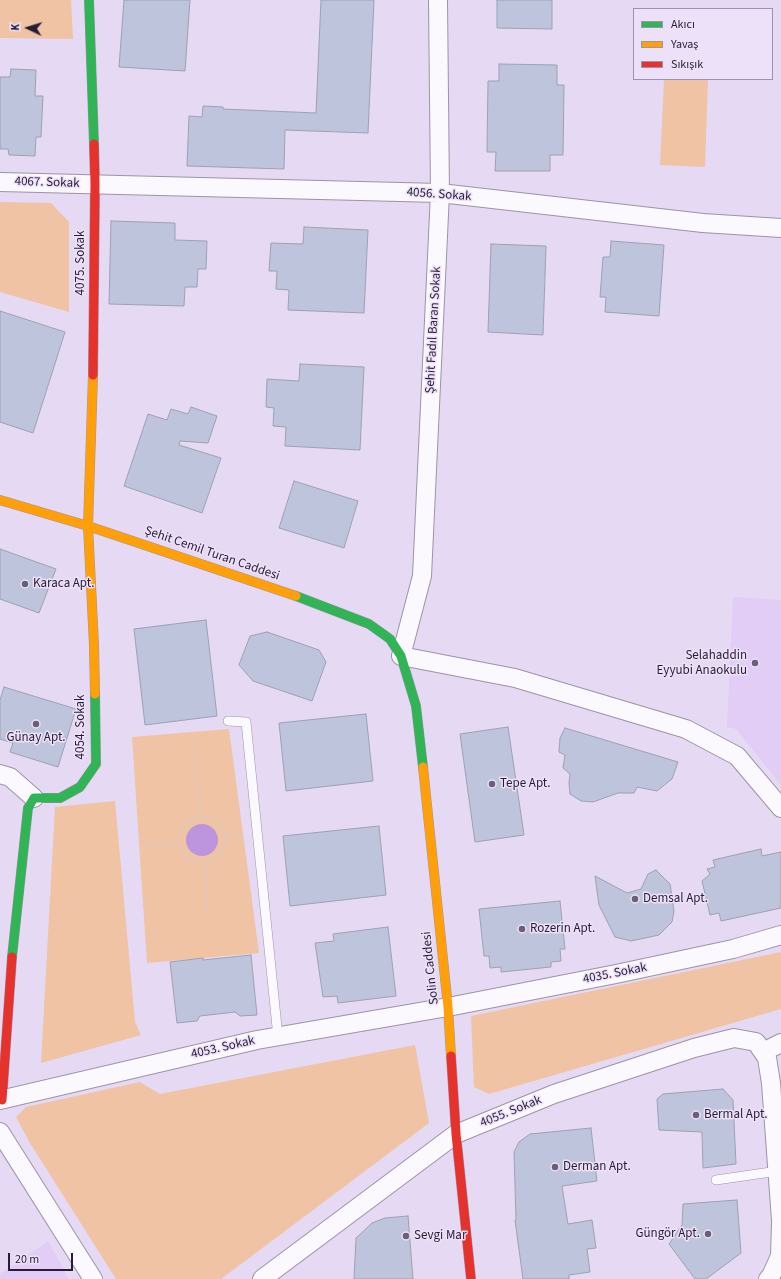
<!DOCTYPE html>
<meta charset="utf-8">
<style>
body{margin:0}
#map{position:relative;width:781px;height:1279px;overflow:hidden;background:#e6d9f3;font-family:"Source Sans 3",sans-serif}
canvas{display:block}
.legend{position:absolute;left:633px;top:8px;width:140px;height:72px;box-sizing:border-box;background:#ede1f9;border:1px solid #9e93aa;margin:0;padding:5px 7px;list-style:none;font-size:12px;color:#281d33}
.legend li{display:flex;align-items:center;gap:8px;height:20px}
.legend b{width:20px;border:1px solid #9e93aa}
.north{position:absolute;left:8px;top:8px;width:40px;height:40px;-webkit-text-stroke:3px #ede1f9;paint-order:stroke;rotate:274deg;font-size:11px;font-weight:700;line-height:16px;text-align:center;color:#281d33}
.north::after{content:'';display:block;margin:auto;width:14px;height:18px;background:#281d33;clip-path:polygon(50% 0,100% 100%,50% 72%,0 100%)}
.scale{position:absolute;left:8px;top:1253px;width:65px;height:18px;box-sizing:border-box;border:2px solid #281d33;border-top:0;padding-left:5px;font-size:12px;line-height:14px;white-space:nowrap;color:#281d33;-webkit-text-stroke:3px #ede1f9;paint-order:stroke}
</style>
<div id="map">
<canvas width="781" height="1279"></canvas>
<ul class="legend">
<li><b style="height:5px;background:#30b455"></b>Akıcı</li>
<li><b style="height:5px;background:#ff9f0a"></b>Yavaş</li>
<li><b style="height:5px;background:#e5322d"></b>Sıkışık</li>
</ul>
<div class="north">K</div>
<div class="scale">20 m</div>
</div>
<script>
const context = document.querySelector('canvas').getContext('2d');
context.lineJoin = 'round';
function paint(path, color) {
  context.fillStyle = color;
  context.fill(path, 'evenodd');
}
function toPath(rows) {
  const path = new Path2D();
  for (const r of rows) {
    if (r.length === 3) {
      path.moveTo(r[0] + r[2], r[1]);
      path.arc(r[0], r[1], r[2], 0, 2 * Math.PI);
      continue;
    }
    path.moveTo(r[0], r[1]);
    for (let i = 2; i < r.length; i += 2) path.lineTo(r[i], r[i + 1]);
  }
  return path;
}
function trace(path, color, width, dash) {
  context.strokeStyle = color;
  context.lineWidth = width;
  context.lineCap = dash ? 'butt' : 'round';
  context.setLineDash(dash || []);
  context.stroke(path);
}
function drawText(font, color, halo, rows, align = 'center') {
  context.font = font + ' "Source Sans 3",sans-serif';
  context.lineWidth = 3;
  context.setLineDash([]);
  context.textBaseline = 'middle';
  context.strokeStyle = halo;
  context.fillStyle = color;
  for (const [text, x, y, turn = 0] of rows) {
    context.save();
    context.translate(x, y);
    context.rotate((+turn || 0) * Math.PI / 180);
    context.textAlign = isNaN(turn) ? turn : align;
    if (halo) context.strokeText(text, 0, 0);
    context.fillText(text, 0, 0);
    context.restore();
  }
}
paint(toPath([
 [733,597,781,600,781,785,736,729,727,727],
 [48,1241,69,1279,0,1279,0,1274]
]), '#e2cdf6');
paint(toPath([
 [0,0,71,0,73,39,0,38],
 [664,79,708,79,705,167,660,165],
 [0,202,51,203,69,222,69,312,0,292],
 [229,729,259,953,147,963,132,737],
 [115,801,135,1022,141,1035,41,1063,55,807],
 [781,952,781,1009,489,1094,474,1087,471,1016],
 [415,1045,429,1123,221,1279,116,1279,30,1143,16,1117,26,1107,140,1082,160,1094]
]), '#efc3a3');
paint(toPath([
 [202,840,16]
]), '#bd95df');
const building = toPath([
 [124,0,190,0,185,71,119,67,124,0],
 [321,0,374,0,368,133,285,130,284,169,187,166,189,116,202,117,203,106,223,107,223,109,316,113,321,0],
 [497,0,552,0,552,29,497,28,497,0],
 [499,64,557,65,557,85,564,85,563,155,550,155,550,171,495,171,496,152,487,152,488,81,499,81,499,64],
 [11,69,36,70,35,96,43,96,41,137,36,137,35,156,9,155,8,149,0,149,0,77,10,77,11,69],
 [111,221,175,223,175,240,207,241,206,269,198,269,197,287,185,287,184,306,109,304,111,221],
 [304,227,368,230,364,313,288,310,289,290,276,289,277,271,269,271,271,243,303,244,304,227],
 [611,241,664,245,659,316,605,312,606,297,600,297,603,257,610,257,611,241],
 [491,244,546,246,543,335,488,332,491,244],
 [0,311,65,332,33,433,0,422,0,311],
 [300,364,364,367,360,450,285,446,286,427,273,426,274,408,266,407,267,379,299,381,300,364],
 [191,407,217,416,208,443,180,441,179,445,221,458,202,513,124,486,148,414,167,420,171,409,188,414,191,407],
 [294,481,358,501,344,548,279,528,294,481],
 [0,549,56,569,39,613,0,599,0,549],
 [206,620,217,716,145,725,134,629,206,620],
 [267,632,319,650,326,662,312,701,253,681,239,665,250,636,267,632],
 [4,687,76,709,58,767,10,752,13,743,0,739,0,700,4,687],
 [366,714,373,781,286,791,279,723,366,714],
 [508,727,524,835,475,842,460,734,508,727],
 [565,728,678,762,672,779,657,791,637,787,634,793,618,793,593,802,581,801,570,794,569,783,570,774,563,768,565,755,559,752,560,738,565,728],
 [379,826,386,895,290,906,283,836,379,826],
 [761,849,762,856,781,852,781,908,721,921,719,913,710,915,702,881,710,874,707,869,715,867,713,860,761,849],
 [656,870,670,884,674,911,672,922,659,935,631,941,615,937,599,905,595,876,627,893,641,889,648,874,656,870],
 [560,901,565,949,560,949,561,961,551,962,551,967,501,972,501,967,490,968,489,956,484,956,479,909,560,901],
 [388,927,396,996,338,1003,337,996,323,997,315,943,334,941,333,934,388,927],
 [251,955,257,1015,240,1016,235,1012,200,1016,197,1021,177,1023,170,962,203,958,203,960,251,955],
 [723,1089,733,1100,736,1164,703,1168,702,1132,659,1130,657,1099,663,1094,723,1089],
 [591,1128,597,1181,562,1186,568,1224,592,1220,596,1248,587,1249,590,1272,569,1275,569,1279,523,1279,515,1220,516,1220,514,1152,519,1142,530,1134,591,1128],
 [737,1200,741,1253,706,1279,695,1279,669,1244,682,1225,683,1204,737,1200],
 [408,1216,413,1279,354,1279,356,1238,372,1223,385,1218,408,1216]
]);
paint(building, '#bdc4dc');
trace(building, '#9da0b4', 1);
const lane = toPath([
 [228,721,246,722,278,1037],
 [716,1180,778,1171]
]);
const street = toPath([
 [438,0,440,193,422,576,401,656,515,678,686,729,737,756,781,808],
 [0,182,440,193,703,223,781,228],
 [0,774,10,777,34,798],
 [763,1052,781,1043],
 [0,1100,257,1040,448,1007,616,974,733,949,781,935],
 [0,1132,93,1279],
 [262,1279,456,1134,554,1094,694,1048,734,1038,756,1042,767,1058,771,1083,781,1220],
 [768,1279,771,1276,780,1256,781,1223]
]);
const fast = toPath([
 [89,0,94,144],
 [296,596,369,624,390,639,401,656,416,706,423,767],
 [12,957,28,808,34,798,60,798,80,787,96,764,95,694]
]);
const slow = toPath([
 [93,375,88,526,94,645,95,694],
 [0,500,88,526,296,596],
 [423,767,448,1007,451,1056]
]);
const jam = toPath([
 [93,375,95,184,94,144],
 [451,1056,456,1134,471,1279],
 [2,1100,12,957]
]);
trace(lane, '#9d93a8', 10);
trace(street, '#9d93a8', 20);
trace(fast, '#9d93a8', 10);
trace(slow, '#9d93a8', 10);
trace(jam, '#9d93a8', 10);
trace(toPath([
 [195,737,199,817],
 [202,840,23],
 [225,837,243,836],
 [145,845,179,842],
 [205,863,208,914]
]), '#d1ccd4', 2.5, [1, 3]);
trace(lane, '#fbf9fd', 9);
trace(street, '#fbf9fd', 18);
trace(fast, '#30b455', 9);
trace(slow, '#ff9f0a', 9);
trace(jam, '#e5322d', 9);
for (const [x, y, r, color] of [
 [25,584,4,"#6a5f76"],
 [755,663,4,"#6a5f76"],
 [36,724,4,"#6a5f76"],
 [492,784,4,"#6a5f76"],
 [635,899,4,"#6a5f76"],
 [522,929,4,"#6a5f76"],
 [696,1115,4,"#6a5f76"],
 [555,1167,4,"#6a5f76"],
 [708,1234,4,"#6a5f76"],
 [406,1236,4,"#6a5f76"]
]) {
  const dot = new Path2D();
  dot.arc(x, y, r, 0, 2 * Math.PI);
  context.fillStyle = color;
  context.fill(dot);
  trace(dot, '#ede1f9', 1.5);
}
drawText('13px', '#281d33', '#ede1f9', [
 ["4067. Sokak",47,183,2],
 ["4056. Sokak",439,195,4],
 ["4075. Sokak",81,263,-90],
 ["Şehit Fadıl Baran Sokak",434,330,-87],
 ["Şehit Cemil Turan Caddesi",212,554,19],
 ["4054. Sokak",81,727,-90],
 ["Solin Caddesi",431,968,-96],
 ["4035. Sokak",615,974,-11],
 ["4053. Sokak",223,1048,-13],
 ["4055. Sokak",511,1112,-22]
]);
drawText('13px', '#281d33', '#ede1f9', [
 ["Karaca Apt.",33,584],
 ["Selahaddin",747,656,"right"],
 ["Eyyubi Anaokulu",747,671,"right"],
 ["Günay Apt.",36,738,"center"],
 ["Tepe Apt.",500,784],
 ["Demsal Apt.",643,899],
 ["Rozerin Apt.",530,929],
 ["Bermal Apt.",704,1115],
 ["Derman Apt.",563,1167],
 ["Güngör Apt.",700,1234,"right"],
 ["Sevgi Mar",414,1236]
], 'left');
</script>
